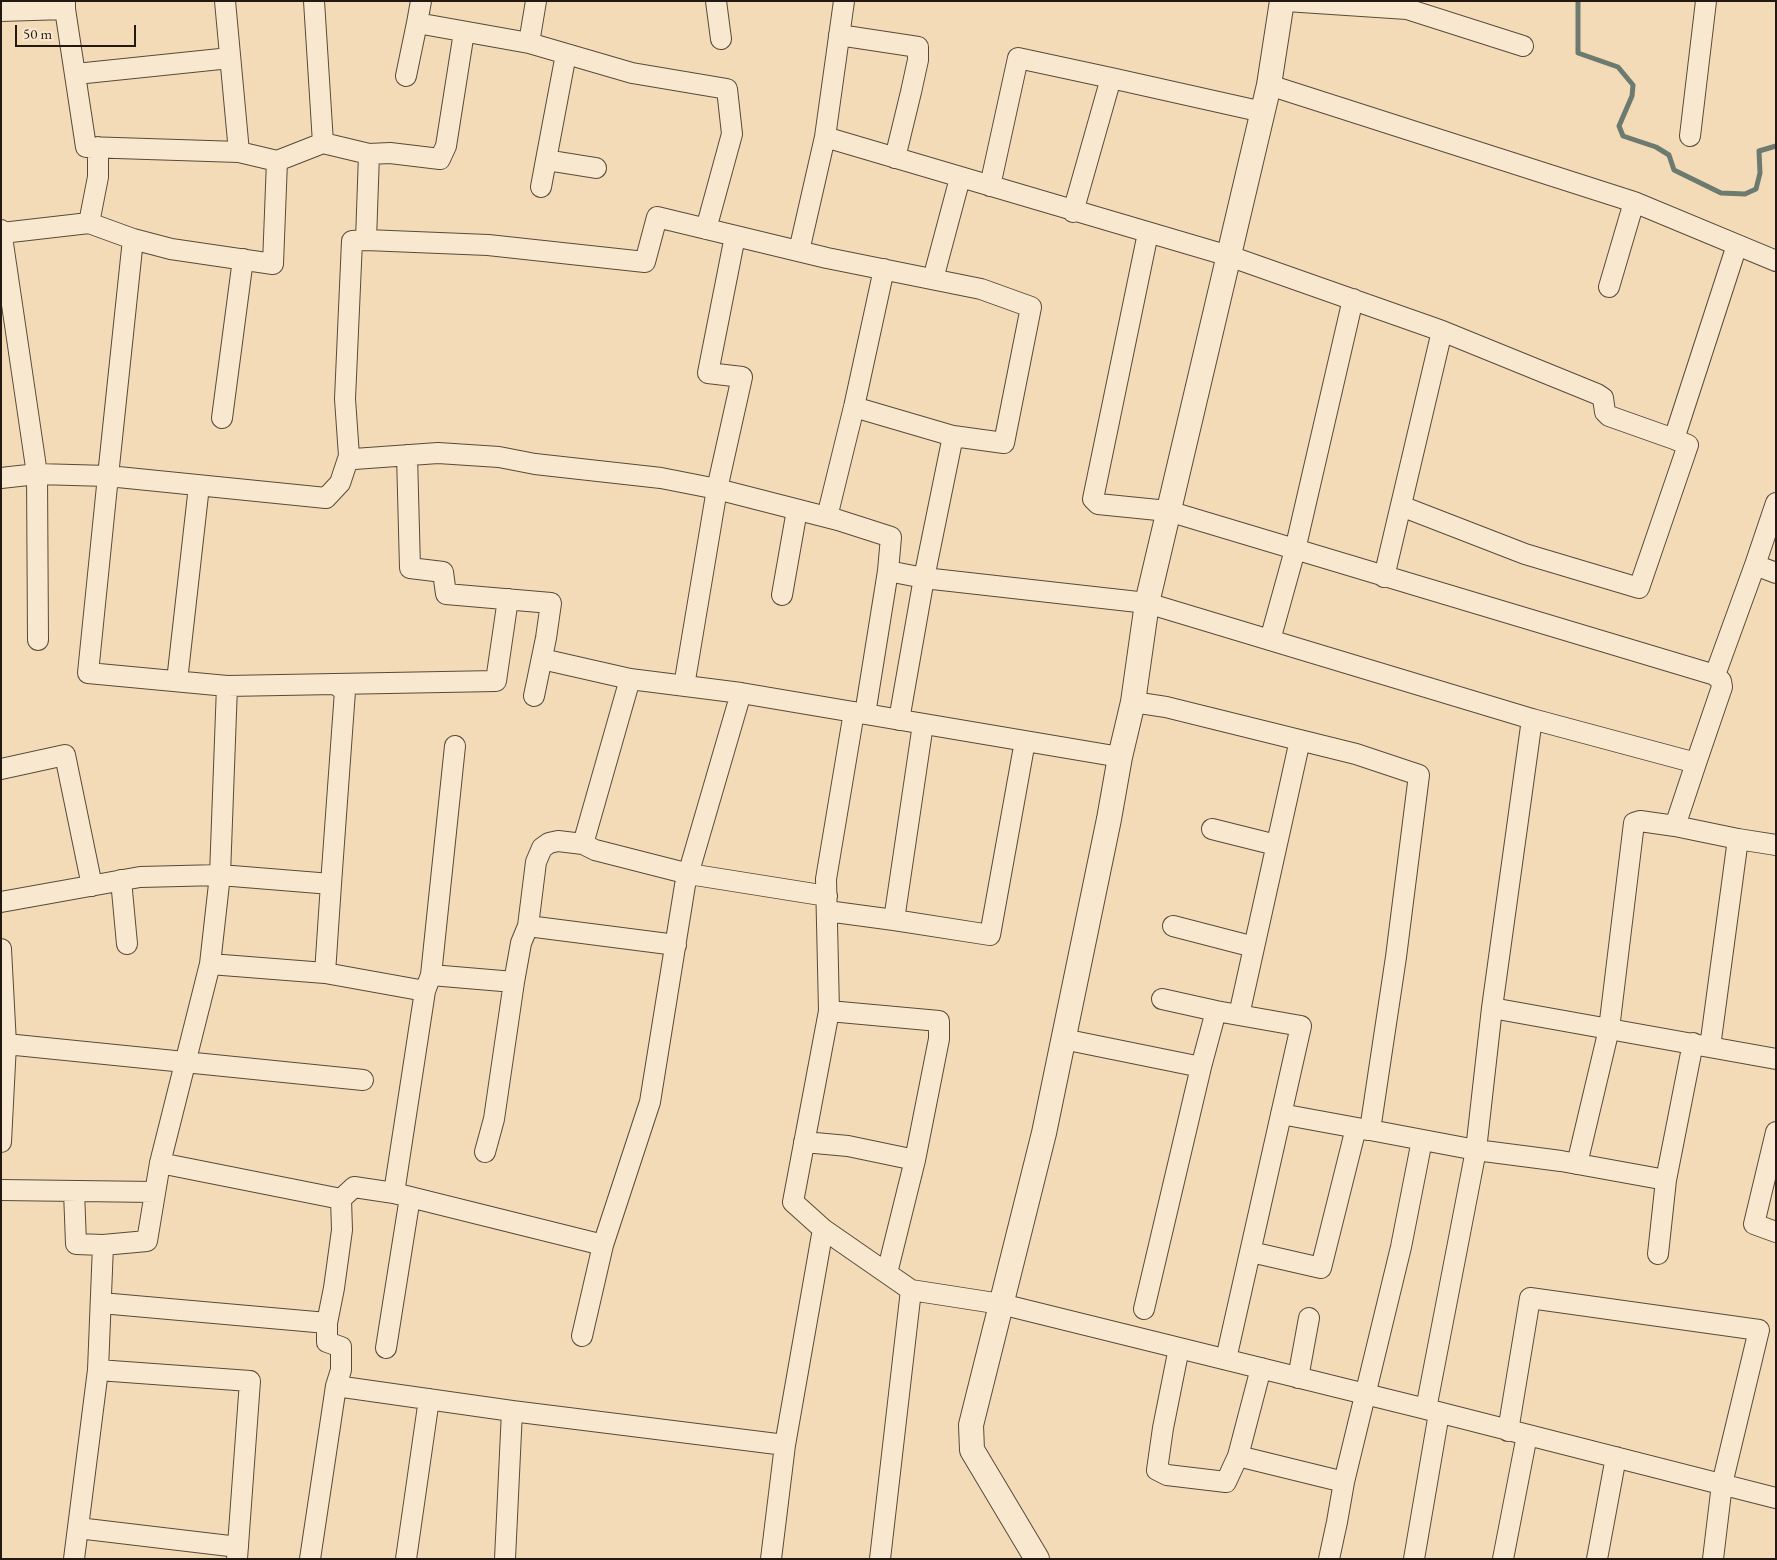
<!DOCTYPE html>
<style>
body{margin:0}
#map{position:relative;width:1777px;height:1560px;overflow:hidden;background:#f4dbb7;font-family:"EB Garamond",serif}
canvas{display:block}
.frame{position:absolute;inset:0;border:2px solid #241911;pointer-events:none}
.scale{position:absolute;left:15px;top:25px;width:121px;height:22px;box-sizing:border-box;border:2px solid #241911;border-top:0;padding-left:6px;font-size:15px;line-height:18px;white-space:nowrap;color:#241911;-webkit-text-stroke:4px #f8e8d0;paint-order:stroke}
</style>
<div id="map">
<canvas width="1777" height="1560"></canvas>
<div class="frame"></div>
<div class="scale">50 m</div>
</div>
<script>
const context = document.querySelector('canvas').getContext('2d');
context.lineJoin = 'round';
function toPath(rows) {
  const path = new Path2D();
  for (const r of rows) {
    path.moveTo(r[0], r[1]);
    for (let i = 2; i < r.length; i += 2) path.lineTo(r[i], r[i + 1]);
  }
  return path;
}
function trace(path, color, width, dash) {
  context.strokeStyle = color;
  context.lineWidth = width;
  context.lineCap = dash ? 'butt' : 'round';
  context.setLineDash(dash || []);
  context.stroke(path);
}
trace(toPath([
 [1578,1,1578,53,1618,67,1633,85,1632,96,1619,126,1623,136,1656,147,1669,155,1674,170,1721,193,1745,194,1756,189,1760,173,1759,151,1776,146]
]), '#6c7a70', 5);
const minor = toPath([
 [314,1,323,143],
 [421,1,417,23,529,43],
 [536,1,529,43,632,73,727,89,732,134,706,229],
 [716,1,721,39],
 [1286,1,1407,9,1523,46],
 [65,9,86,147,239,152],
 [1,11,65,9,65,1],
 [839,35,918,47,918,60,911,92,895,158],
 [566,54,546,160,596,168],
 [76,74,230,58],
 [406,76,417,23],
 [1269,85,1634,202,1776,261],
 [1690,136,1706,1],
 [825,137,844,1],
 [369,154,390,153,440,159,446,146,464,32],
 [277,161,323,143,369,154,366,240,488,245,645,262,657,217,827,258,981,289,1031,307,1004,443,953,436,924,578,899,720],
 [990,186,1018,58,1111,78],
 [541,187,546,160],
 [1073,212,1111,78,1263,112],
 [89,223,98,177,98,147],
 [1,230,37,474,108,476,88,673,227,686,220,875,210,964,325,973,425,991,394,1193,603,1245,650,1102,685,885,741,693,1120,757],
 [2,233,89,223,133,239,171,249,273,264,277,161,239,152,225,1],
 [1148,233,1093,499,1098,504,1168,511,1715,675,1755,565],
 [133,239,108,476,326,498,340,483,349,456],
 [366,240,352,241,345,399,349,456,354,459,438,453,499,457,535,464,661,478,717,489,838,520,891,537,888,571],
 [799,251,825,137,1229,256,1442,331,1384,577],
 [933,279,960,178],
 [1609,287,1634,202],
 [1442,331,1597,394,1603,398,1605,412,1609,416,1674,439,1737,245],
 [854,407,953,436],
 [222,418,243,259],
 [407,455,410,568,443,572,446,594,551,603,546,638,534,696],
 [1,478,37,474,38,640],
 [1776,503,1755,565,1776,573],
 [1401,506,1525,554,1639,588,1688,445,1674,439],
 [827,517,854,407,884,269],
 [782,595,797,510],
 [1270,640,1295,550,1353,299],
 [542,659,630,679,741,693],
 [177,681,199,486],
 [335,684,496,681,508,599],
 [227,686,335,684,345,691,331,884],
 [684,686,717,489,742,377,708,373,735,236],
 [1133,702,1166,707,1267,732,1356,754,1419,775,1396,957,1370,1130,1476,1150,1561,1161,1666,1180],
 [865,714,888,571,924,578,1147,603,1532,719,1696,763,1722,687,1721,681,1715,675],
 [1696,763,1675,826,1738,839,1776,845],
 [1,769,65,755,92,886],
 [1212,829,1276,845],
 [583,844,630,679],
 [121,880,127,944],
 [1,902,140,877,220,875,331,884,325,973],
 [827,911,894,920,990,935,1025,741],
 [894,920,923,724],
 [528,926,676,945],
 [1173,926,1254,947],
 [1,949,6,1044,1,1142],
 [431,975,514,982],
 [425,991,431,975,455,746],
 [1162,999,1216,1011],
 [1492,1008,1776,1059],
 [829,1011,939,1021,939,1039,915,1160,887,1273],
 [1239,1015,1300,740],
 [1063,1039,1201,1067,1144,1309],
 [6,1044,363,1080],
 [1710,1047,1738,839],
 [1201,1067,1216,1011,1301,1026,1226,1359],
 [1281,1114,1368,1130],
 [1776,1132,1754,1224,1776,1232],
 [804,1142,848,1146,915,1160],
 [485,1152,494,1119,514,982,521,943,528,926,536,862,542,848,549,843,558,841,583,844,595,850,689,874,827,896],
 [160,1163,341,1199,354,1187,394,1193],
 [1577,1164,1609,1029,1634,823,1640,821,1675,826],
 [1,1190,155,1192],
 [74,1191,76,1244,103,1245],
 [823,1229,793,1202,829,1011,826,879,854,712],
 [1251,1252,1321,1268,1356,1128],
 [1658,1254,1666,1180,1693,1043],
 [101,1303,327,1323],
 [582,1336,603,1245],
 [386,1348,410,1197],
 [1179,1348,1163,1428,1157,1470,1167,1475,1226,1482,1238,1456],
 [1261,1368,1238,1456,1344,1482,1337,1522,1329,1559],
 [98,1370,250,1381,237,1559],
 [1298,1378,1309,1318],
 [336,1386,341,1370,341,1347,327,1342,327,1323,334,1288,342,1230,341,1199],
 [1426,1409,1776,1498],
 [1508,1431,1530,1298,1759,1330,1722,1484,1713,1559],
 [1344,1482,1401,1247,1422,1140],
 [78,1528,238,1547],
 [74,1559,98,1370,103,1245,147,1241,160,1163,210,964],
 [310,1559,336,1386,512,1411],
 [406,1559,429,1399],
 [505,1559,512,1411,785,1445,823,1229,911,1290,1001,1304,1426,1409,1476,1150,1492,1008,1532,719],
 [771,1559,785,1445],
 [880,1559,911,1290],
 [1414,1559,1439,1413],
 [1503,1559,1527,1435],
 [1597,1559,1616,1457]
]);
const tertiary = toPath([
 [1037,1559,972,1450,971,1425,1044,1133,1109,819,1120,757,1133,702,1147,603,1269,85,1282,1]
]);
trace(minor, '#584a3a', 22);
trace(tertiary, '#584a3a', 26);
trace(minor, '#f8e8d0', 20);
trace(tertiary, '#f8e8d0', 24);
</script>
